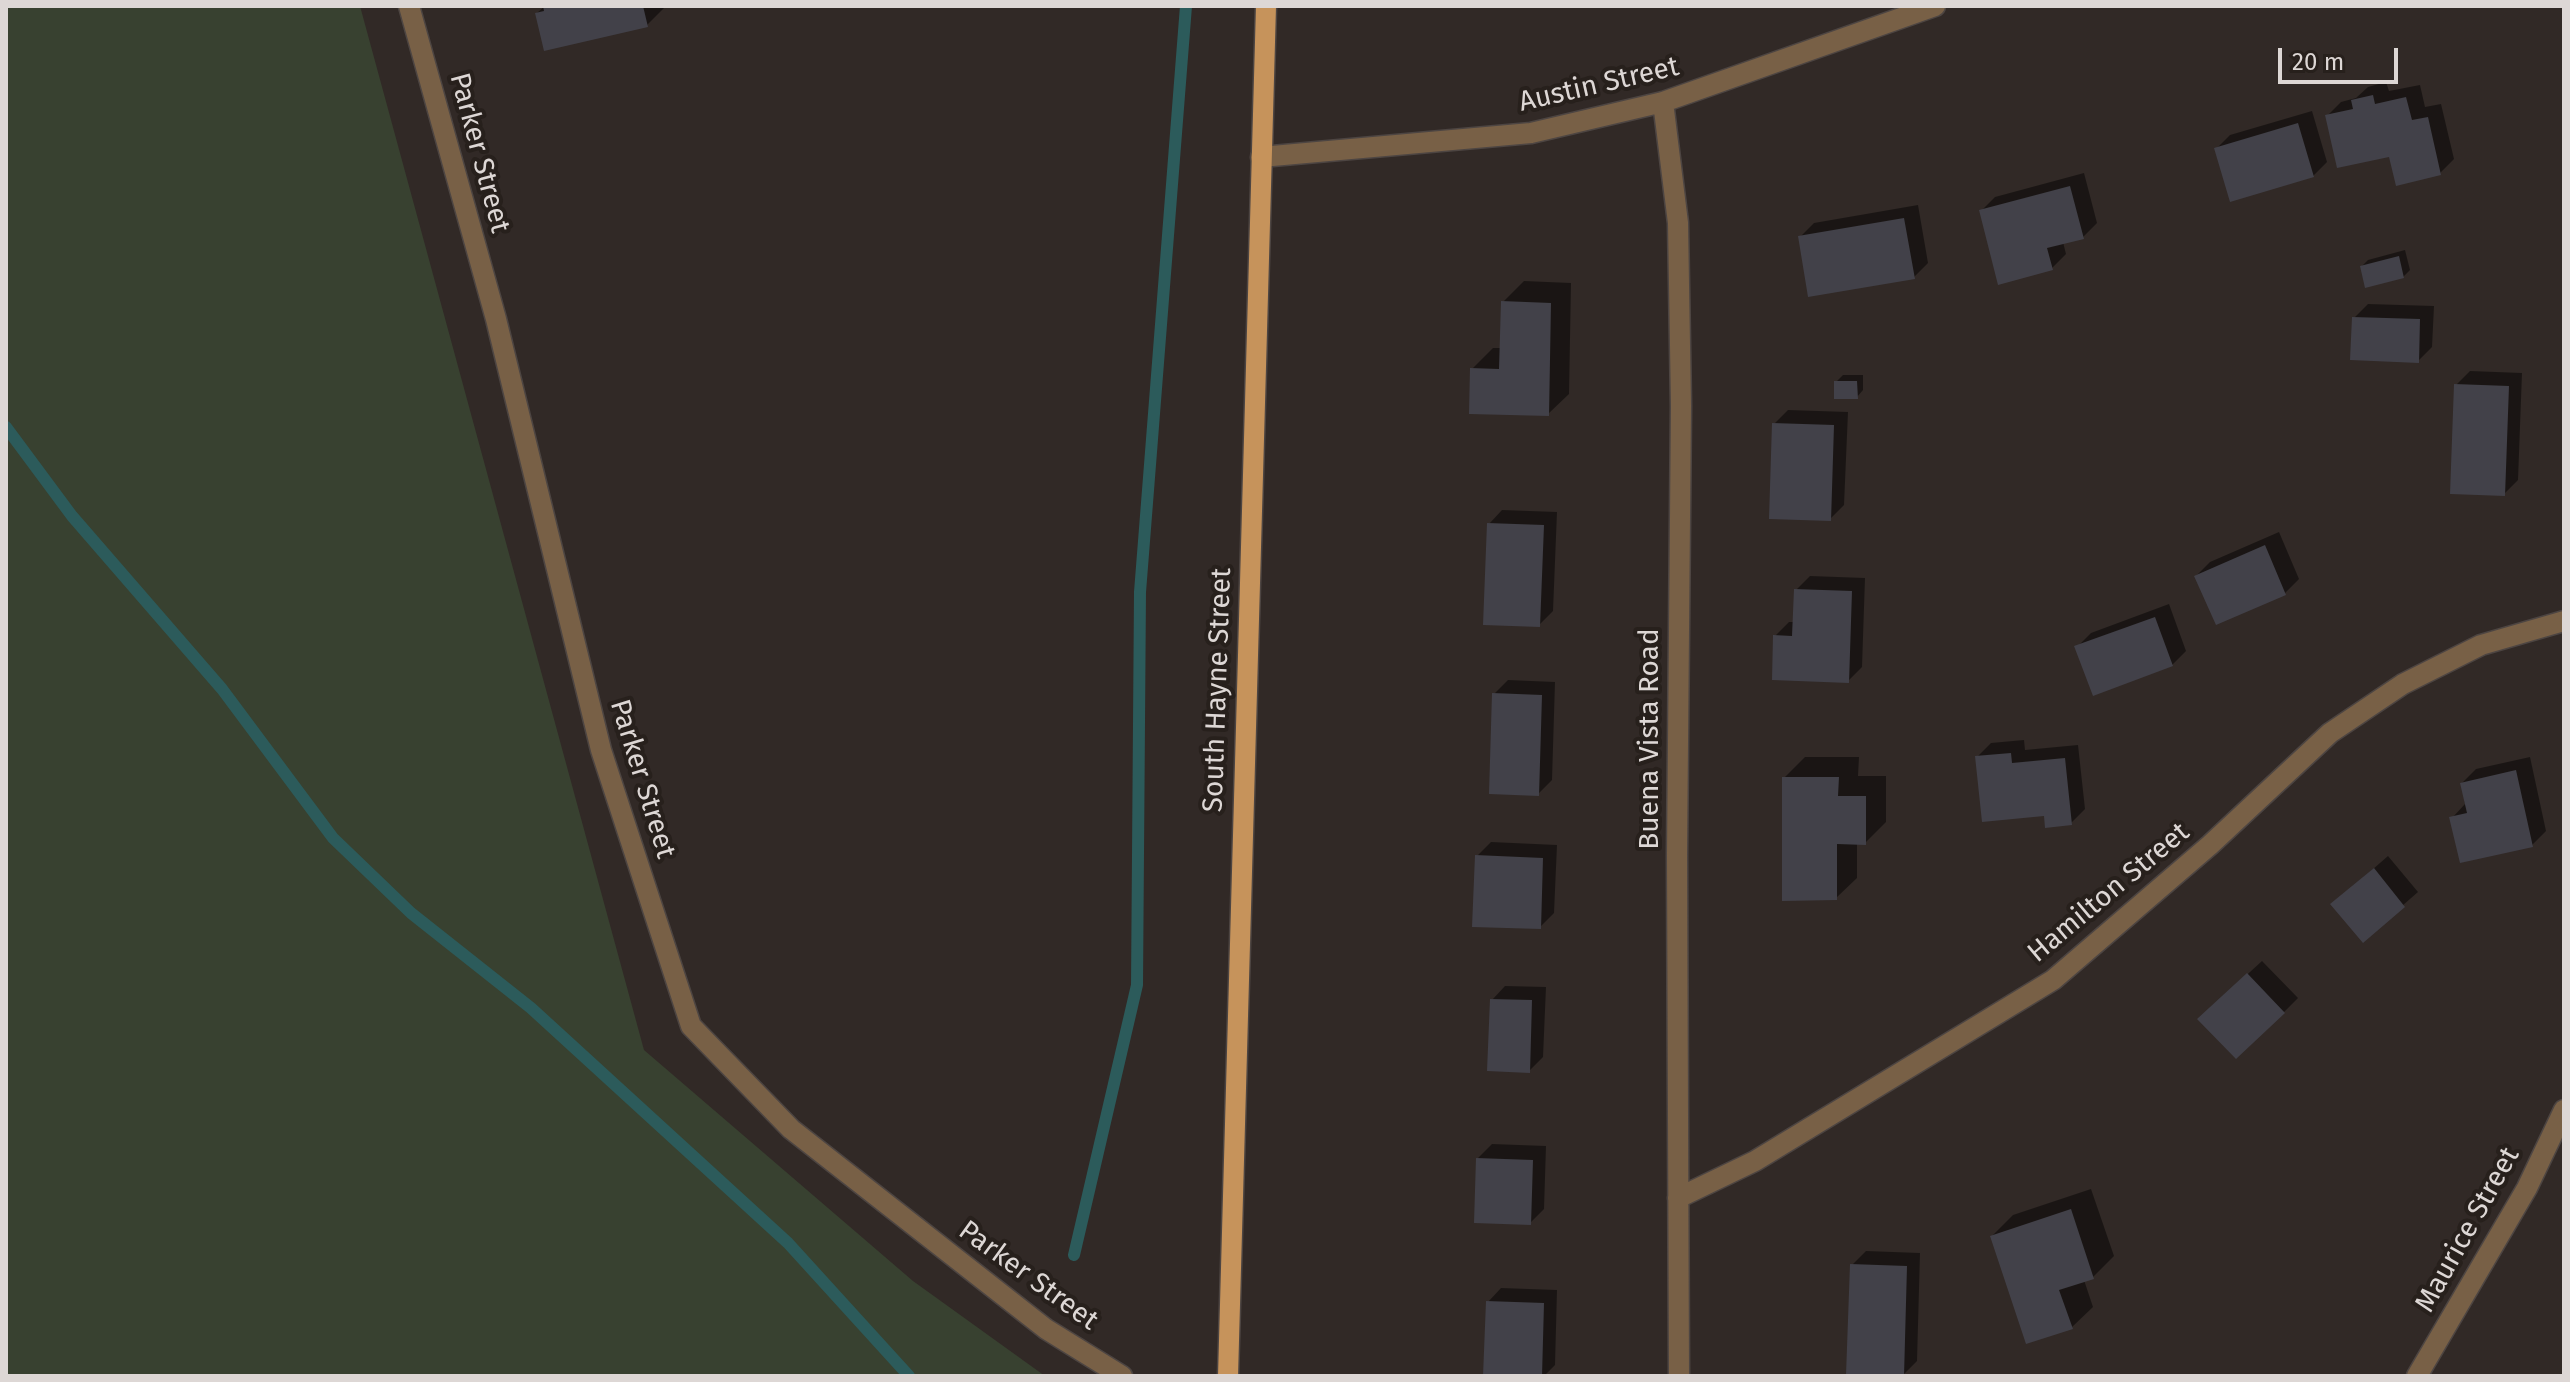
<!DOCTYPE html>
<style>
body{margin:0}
#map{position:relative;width:2570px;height:1382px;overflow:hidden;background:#312926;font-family:"Fira Sans",sans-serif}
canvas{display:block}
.frame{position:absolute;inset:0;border:8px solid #ddd7d5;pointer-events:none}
.scale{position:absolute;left:2278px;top:48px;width:120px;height:36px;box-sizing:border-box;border:4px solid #ddd7d5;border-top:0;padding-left:10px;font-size:24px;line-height:28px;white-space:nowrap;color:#ddd7d5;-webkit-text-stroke:6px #27201c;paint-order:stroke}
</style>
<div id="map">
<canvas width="2570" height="1382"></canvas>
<div class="frame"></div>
<div class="scale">20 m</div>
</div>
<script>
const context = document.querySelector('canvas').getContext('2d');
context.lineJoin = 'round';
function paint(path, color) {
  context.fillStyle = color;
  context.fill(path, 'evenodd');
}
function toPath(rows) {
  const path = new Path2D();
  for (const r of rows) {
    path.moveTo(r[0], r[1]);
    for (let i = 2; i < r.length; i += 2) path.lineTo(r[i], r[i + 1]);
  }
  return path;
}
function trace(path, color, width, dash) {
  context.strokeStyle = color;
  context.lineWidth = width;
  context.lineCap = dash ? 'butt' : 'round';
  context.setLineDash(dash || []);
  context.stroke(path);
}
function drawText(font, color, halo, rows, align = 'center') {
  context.font = font + ' "Fira Sans",sans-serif';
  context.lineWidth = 8;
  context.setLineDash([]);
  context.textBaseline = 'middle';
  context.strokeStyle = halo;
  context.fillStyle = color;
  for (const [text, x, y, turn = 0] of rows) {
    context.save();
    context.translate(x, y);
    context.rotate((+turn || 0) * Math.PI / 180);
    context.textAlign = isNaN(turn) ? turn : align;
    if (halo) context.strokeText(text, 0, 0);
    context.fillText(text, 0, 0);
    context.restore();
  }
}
paint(toPath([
 [6,6,360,6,644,1050,913,1281,1045,1376,6,1376]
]), '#384130');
paint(toPath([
 [545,6,666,6,647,25,537,13],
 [2386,82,2389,91,2420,85,2425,107,2441,104,2454,159,2440,173,2391,154,2327,116,2341,102,2356,98,2368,87],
 [2312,111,2327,162,2313,176,2216,149,2230,135],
 [2084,173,2097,223,2083,237,2063,242,2066,254,2052,268,1981,211,1995,197],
 [1918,205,1928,263,1914,277,1800,237,1814,223],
 [2405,250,2410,270,2403,277,2362,266,2368,260],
 [1524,281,1571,283,1569,394,1548,414,1472,369,1493,348,1502,348,1503,302],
 [2368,304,2434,306,2432,347,2418,361,2354,318],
 [2470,371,2522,373,2518,480,2504,494,2456,385],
 [1843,375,1863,375,1863,390,1857,397,1836,382],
 [1788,410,1848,412,1844,505,1830,519,1774,424],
 [1502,510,1557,512,1553,611,1539,625,1489,524],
 [2279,532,2299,579,2285,593,2196,576,2210,562],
 [1810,576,1865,578,1862,667,1848,681,1775,636,1789,622,1795,622,1796,590],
 [2169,604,2186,651,2172,665,2077,647,2091,633],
 [1508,680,1555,682,1552,780,1538,794,1494,694],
 [2024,740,2025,750,2078,745,2085,809,2071,823,2046,814,1977,757,1991,743],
 [1805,757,1859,757,1858,776,1886,776,1886,822,1865,843,1857,843,1857,878,1836,898,1784,778],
 [2530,757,2546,831,2532,845,2452,818,2465,804,2462,783,2476,769],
 [1491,842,1557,845,1554,913,1540,927,1477,856],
 [2388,856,2418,892,2363,940,2333,904],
 [2262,961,2298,998,2284,1012,2214,1005],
 [1505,986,1546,987,1543,1057,1529,1071,1492,1000],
 [1492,1144,1546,1146,1544,1209,1530,1223,1478,1158],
 [2091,1189,2114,1256,2093,1277,2084,1280,2093,1307,2072,1327,1992,1236,2013,1215],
 [1866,1251,1920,1253,1917,1361,1903,1375,1852,1265],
 [1501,1288,1557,1290,1555,1365,1544,1376,1485,1376,1488,1302]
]), '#0007');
trace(toPath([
 [6,427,72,516,222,689,333,838,411,913,531,1008,788,1243,909,1376],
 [1074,1255,1137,985,1140,592,1186,6]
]), '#2c5b5b', 12);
paint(toPath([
 [543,6,643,6,648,27,544,51,535,13,544,11],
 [2373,95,2375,104,2406,97,2412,120,2428,117,2441,175,2396,186,2389,157,2337,168,2325,115,2353,109,2351,100],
 [2298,123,2314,177,2230,202,2214,148],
 [2070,186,2084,239,2047,248,2053,270,1998,285,1979,210],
 [1904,218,1915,279,1808,297,1798,236],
 [2399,256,2404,278,2365,288,2360,266],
 [1501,301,1551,303,1549,416,1469,414,1470,368,1499,369],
 [2352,317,2420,319,2419,363,2350,360],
 [1834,381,1857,381,1858,399,1834,399],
 [2454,384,2509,386,2505,496,2450,494],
 [1772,423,1834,425,1831,521,1769,519],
 [1487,523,1544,525,1540,627,1483,625],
 [2265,545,2286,595,2216,625,2194,576],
 [1794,589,1852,591,1849,683,1772,680,1773,635,1792,636],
 [2155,617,2173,666,2093,696,2074,646],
 [1492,693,1542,695,1539,796,1489,794],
 [2011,753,2012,763,2065,758,2072,825,2045,828,2044,816,1982,822,1975,756],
 [2516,770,2533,847,2460,863,2449,817,2467,813,2460,783],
 [1782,777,1839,777,1838,796,1866,796,1866,845,1837,844,1837,900,1782,901],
 [1475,855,1543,858,1541,929,1472,927],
 [2374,868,2405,907,2363,943,2330,904],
 [2247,973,2285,1013,2236,1059,2197,1019],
 [1490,999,1532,1000,1530,1073,1487,1071],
 [1476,1158,1533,1160,1531,1225,1474,1223],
 [2071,1209,2094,1279,2059,1290,2073,1329,2026,1344,1990,1236],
 [1850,1264,1907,1266,1904,1376,1846,1375],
 [1486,1301,1544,1303,1542,1376,1483,1376]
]), '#424149');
const minor = toPath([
 [409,6,496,319,601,750,691,1026,791,1129,1046,1329,1122,1376],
 [1663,102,1678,223,1681,406,1677,855,1679,1376],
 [1261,157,1531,133,1663,102,1935,6],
 [1678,1198,1755,1161,2053,980,2210,845,2330,733,2403,684,2481,645,2564,621],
 [2417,1376,2527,1188,2564,1110]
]);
const major = toPath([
 [1228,1376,1266,6]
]);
trace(minor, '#4d4542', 23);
trace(major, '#4d4542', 23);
trace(minor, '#786046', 20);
trace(major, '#c6935b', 20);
drawText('28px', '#ddd7d5', '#27201c', [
 ["Austin Street",1599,85,-13],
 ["Parker Street",479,153,75],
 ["South Hayne Street",1218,690,-88],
 ["Buena Vista Road",1650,739,-90],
 ["Parker Street",642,779,73],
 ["Hamilton Street",2109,893,-40],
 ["Maurice Street",2468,1230,-61],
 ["Parker Street",1028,1276,36]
]);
</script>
